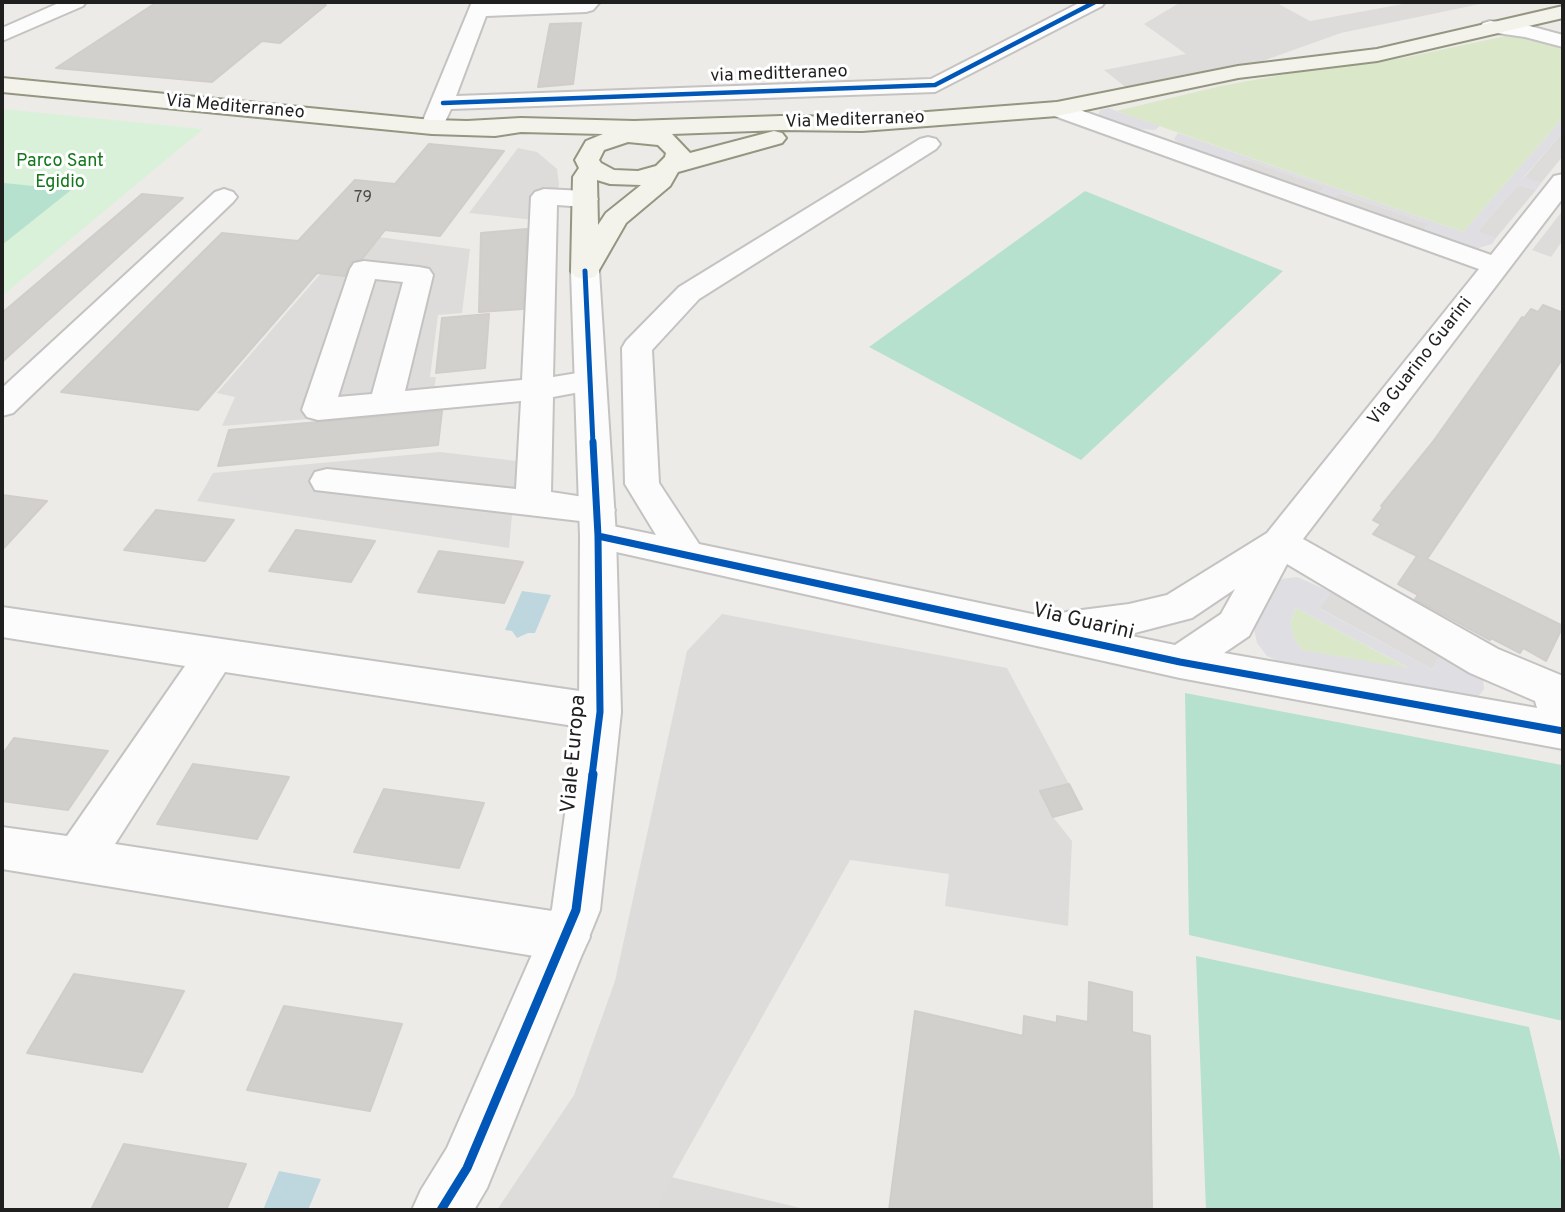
<!DOCTYPE html>
<style>
body{margin:0}
#map{position:relative;width:1565px;height:1212px;overflow:hidden;background:#edebe8;font-family:Overpass,sans-serif}
canvas{display:block}
.frame{position:absolute;inset:0;border:4px solid #1f1f1f;pointer-events:none}
</style>
<div id="map">
<canvas width="1565" height="1212"></canvas>
<div class="frame"></div>
</div>
<script>
const context = document.querySelector('canvas').getContext('2d');
context.lineJoin = 'round';
function paint(path, color) {
  context.fillStyle = color;
  context.fill(path, 'evenodd');
}
function toPath(rows) {
  const path = new Path2D();
  for (const r of rows) {
    path.moveTo(r[0], r[1]);
    for (let i = 2; i < r.length; i += 2) path.lineTo(r[i], r[i + 1]);
  }
  return path;
}
function trace(path, color, width, dash) {
  context.strokeStyle = color;
  context.lineWidth = width;
  context.lineCap = dash ? 'butt' : 'round';
  context.setLineDash(dash || []);
  context.stroke(path);
}
function drawText(font, color, halo, rows, align = 'center') {
  context.font = font + ' Overpass,sans-serif';
  context.lineWidth = 6;
  context.setLineDash([]);
  context.textBaseline = 'middle';
  context.strokeStyle = halo;
  context.fillStyle = color;
  for (const [text, x, y, turn = 0] of rows) {
    context.save();
    context.translate(x, y);
    context.rotate((+turn || 0) * Math.PI / 180);
    context.textAlign = isNaN(turn) ? turn : align;
    if (halo) context.strokeText(text, 0, 0);
    context.fillText(text, 0, 0);
    context.restore();
  }
}
paint(toPath([
 [671,1177,809,1210,654,1210]
]), '#dcdbd9');
paint(toPath([
 [1510,35,1563,45,1563,118,1463,232,1116,111,1221,86,1292,73,1403,58],
 [1296,608,1410,669,1302,650,1294,638,1290,623]
]), '#dae8c9');
paint(toPath([
 [2,109,203,129,2,296]
]), '#d8f1d8');
paint(toPath([
 [4,183,71,190,2,245],
 [1085,191,1283,271,1081,460,869,347],
 [1185,693,1562,765,1563,1021,1189,935],
 [1196,956,1529,1027,1563,1170,1563,1210,1206,1210]
]), '#b7e1cf');
paint(toPath([
 [1181,2,1275,2,1310,21,1414,2,1485,3,1341,33,1240,69,1132,92,1104,70,1186,54,1144,24],
 [1563,132,1563,156,1541,183,1524,178],
 [518,148,537,152,557,169,559,184,553,222,469,213],
 [1244,159,1325,187,1318,194,1236,165],
 [1518,185,1536,190,1496,238,1477,232],
 [1340,193,1429,224,1422,231,1333,199],
 [1563,210,1563,240,1551,257,1532,250],
 [355,234,470,249,462,313,438,315,430,377,436,377,431,409,222,426,235,397,217,393],
 [440,452,517,461,509,548,197,501,213,473],
 [1331,592,1443,651,1432,669,1319,608],
 [722,614,1007,668,1069,784,1040,792,1053,817,1072,841,1068,926,945,906,949,874,850,860,654,1210,497,1210,574,1095,615,981,687,651]
]), '#dddcdb');
paint(toPath([
 [1109,108,1116,111,1160,126,1155,130,1138,129,1098,116,1100,110],
 [1563,118,1563,132,1524,177,1541,183,1536,190,1518,185,1478,231,1496,238,1492,244,1479,248,1467,247,1422,231,1428,224,1341,193,1333,199,1318,194,1324,187,1244,159,1236,165,1184,147,1174,139,1178,133,1463,232],
 [1297,577,1331,592,1320,609,1432,669,1443,651,1476,670,1483,679,1484,689,1477,698,1283,663,1267,656,1257,643,1253,624,1275,584,1282,579],
 [1296,608,1407,667,1408,668,1302,650,1294,638,1290,623]
]), '#dfdee2');
paint(toPath([
 [522,591,551,595,535,633,528,633,517,638,512,631,505,630],
 [279,1171,321,1179,308,1210,263,1210]
]), '#bed7de');
const building = toPath([
 [157,2,283,2,326,5,280,43,262,41,212,82,56,68,157,2],
 [581,23,573,84,538,87,550,24,581,23],
 [429,144,504,151,440,236,385,230,362,259,352,262,345,276,317,273,198,410,61,392,222,233,298,241,355,180,395,184,429,144],
 [142,194,183,198,2,362,2,313,142,194],
 [527,229,523,309,479,312,481,233,527,229],
 [1543,305,1563,313,1563,358,1427,559,1563,626,1546,661,1523,648,1520,653,1491,638,1490,640,1415,599,1418,595,1398,584,1417,556,1373,534,1381,524,1373,520,1383,507,1381,506,1432,443,1522,317,1524,318,1531,309,1538,312,1543,305],
 [489,314,485,368,436,373,442,318,489,314],
 [442,411,438,445,218,466,229,430,442,411],
 [2,495,47,501,2,550,2,495],
 [156,510,234,520,205,561,124,550,156,510],
 [296,530,375,541,351,582,269,571,296,530],
 [439,551,523,562,504,603,418,592,439,551],
 [14,738,108,751,68,810,2,801,2,755,14,738],
 [193,764,289,777,257,839,157,824,193,764],
 [1069,784,1082,809,1053,817,1040,791,1069,784],
 [384,789,484,803,459,868,354,852,384,789],
 [74,974,184,991,142,1072,27,1053,74,974],
 [1089,982,1132,992,1132,1032,1150,1036,1152,1210,889,1210,915,1011,1023,1036,1024,1016,1057,1023,1057,1016,1088,1022,1089,982],
 [284,1006,402,1024,370,1111,247,1090,284,1006],
 [124,1144,246,1164,226,1210,91,1210,124,1144]
]);
paint(building, '#d2d0cd');
trace(building, '#d0cdca', 2);
const minor = toPath([
 [61,2,86,2,83,6,2,41,2,28,61,2],
 [472,2,600,2,593,10,586,12,486,16,456,96,931,79,1081,2,1105,2,1102,6,935,92,451,109,442,128,426,128,422,123,472,2],
 [1490,21,1526,25,1563,35,1563,47,1525,37,1483,31,1480,27,1483,23,1490,21],
 [1057,102,1491,255,1554,176,1563,174,1563,198,1303,539,1498,649,1563,676,1563,749,1180,678,585,545,580,536,585,527,598,523,656,535,625,484,622,348,626,341,679,287,920,139,928,137,936,139,940,144,936,149,699,299,652,350,659,483,699,544,1051,618,1066,612,1129,604,1167,595,1267,533,1479,269,1049,114,1046,109,1049,104,1057,102],
 [1287,564,1470,673,1535,701,1537,708,1224,653,1249,636,1287,564],
 [1235,589,1221,614,1175,645,1127,635,1192,618,1235,589],
 [224,189,233,192,237,197,233,202,13,413,2,416,2,388,215,192,224,189],
 [544,189,585,191,594,194,598,199,594,204,585,207,557,205,553,377,590,371,601,374,606,381,601,388,553,397,551,492,610,501,615,510,610,519,597,523,315,490,310,481,315,472,327,469,516,489,521,401,318,420,307,417,302,410,350,269,354,263,364,261,419,267,429,269,433,275,405,391,522,380,531,197,535,192,544,189],
 [375,279,403,282,372,394,338,397,375,279],
 [2,607,600,694,615,699,621,712,615,725,600,730,225,672,115,844,565,913,582,920,590,937,582,954,565,961,2,869,2,827,67,836,185,666,2,637,2,607]
]);
const tertiary = toPath([
 [585,263,595,265,599,271,616,536,621,712,600,910,487,1188,474,1210,412,1210,421,1190,447,1148,552,909,579,712,580,536,571,271,575,265,585,263]
]);
const secondary = toPath([
 [1563,6,1563,18,1377,61,1238,78,1057,116,862,131,781,130,672,134,690,153,774,131,782,133,786,138,782,143,678,172,670,186,626,223,595,277,585,279,575,277,571,271,573,177,579,168,575,160,586,141,603,134,521,132,495,136,432,134,2,92,2,78,432,120,467,121,521,118,634,121,781,116,862,117,1057,102,1238,66,1377,49,1563,6],
 [628,142,658,145,666,153,665,157,656,166,638,171,614,170,601,163,599,160,604,150,628,142],
 [597,180,610,184,641,185,606,213,598,225,597,180]
]);
trace(minor, '#c4c3c2', 4);
trace(tertiary, '#c4c3c2', 4);
trace(secondary, '#949681', 4);
paint(minor, '#fcfcfc');
paint(tertiary, '#fcfcfc');
paint(secondary, '#f3f3eb');
trace(toPath([
 [443,103,935,85,1095,2]
]), '#0057b8', 4.5);
trace(toPath([
 [585,271,593,444]
]), '#0057b8', 5);
trace(toPath([
 [598,536,1180,662,1563,731],
 [592,776,600,712,598,536,593,442]
]), '#0057b8', 7);
trace(toPath([
 [441,1210,467,1168,576,910,593,774]
]), '#0057b8', 9);
drawText('16px', '#4c4b4a', null, [
 ["79",363,199]
]);
drawText('18px', '#1f1f1f', '#fff', [
 ["via meditteraneo",779,75,-2],
 ["Via Mediterraneo",235,108,5],
 ["Via Mediterraneo",855,121,-2],
 ["Via Guarino Guarini",1421,362,-52]
]);
drawText('18px', '#13771b', '#fff', [
 ["Parco Sant",60,162],
 ["Egidio",60,183]
]);
drawText('21px', '#1f1f1f', '#fff', [
 ["Via Guarini",1083,623,13],
 ["Viale Europa",575,754,-85]
]);
</script>
